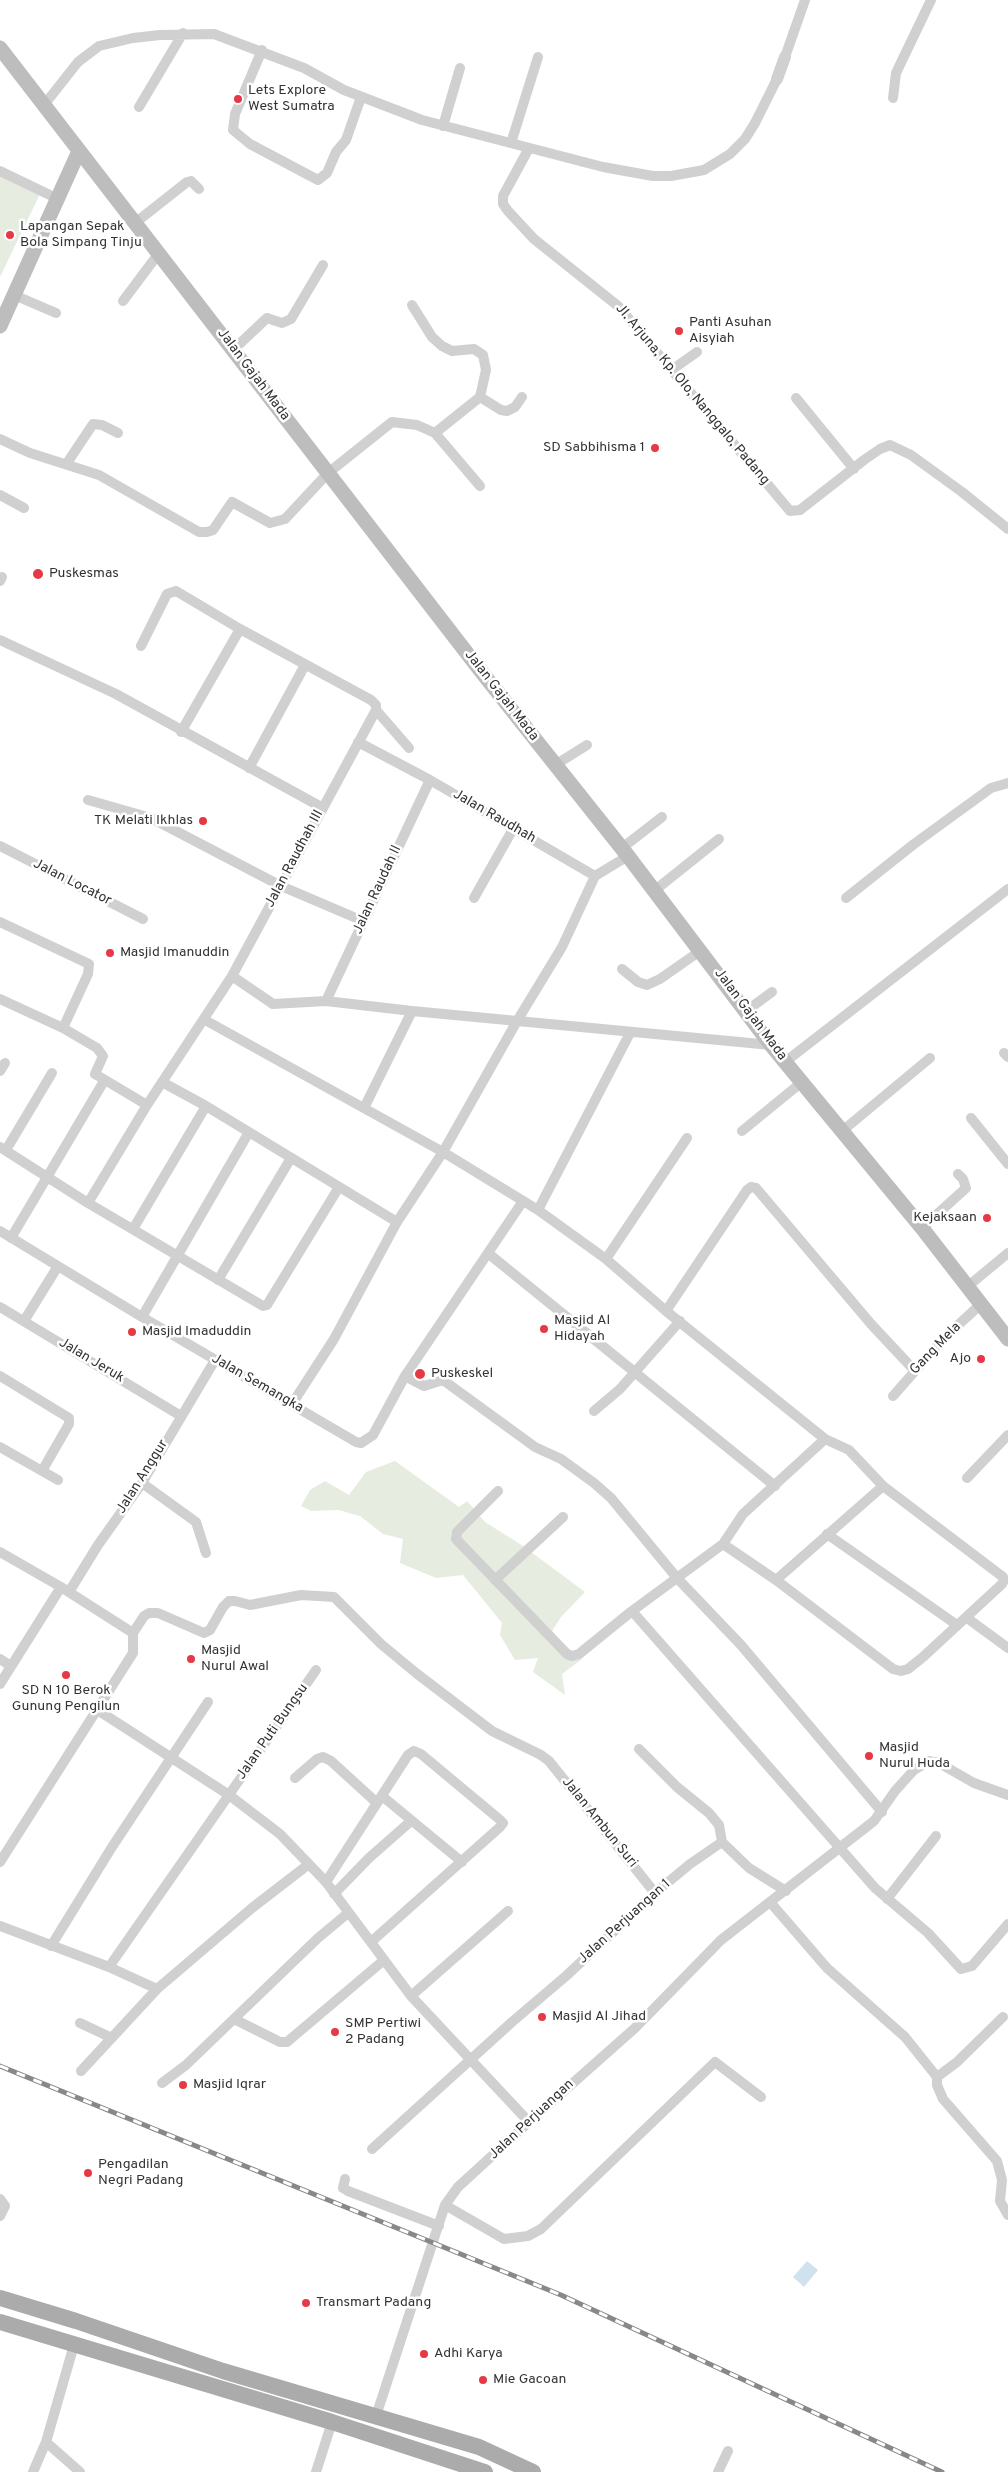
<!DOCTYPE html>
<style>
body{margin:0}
canvas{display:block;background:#fff}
</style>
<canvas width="1008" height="2472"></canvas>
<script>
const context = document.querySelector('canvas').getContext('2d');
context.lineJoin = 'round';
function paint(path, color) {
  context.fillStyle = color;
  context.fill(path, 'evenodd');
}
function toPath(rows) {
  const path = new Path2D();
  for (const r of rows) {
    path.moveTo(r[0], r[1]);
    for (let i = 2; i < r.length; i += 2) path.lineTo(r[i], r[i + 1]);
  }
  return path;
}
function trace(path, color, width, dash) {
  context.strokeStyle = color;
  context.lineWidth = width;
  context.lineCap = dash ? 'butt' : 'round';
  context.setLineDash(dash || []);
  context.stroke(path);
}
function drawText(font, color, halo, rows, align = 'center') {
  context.font = font + ' Overpass,sans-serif';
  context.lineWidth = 5;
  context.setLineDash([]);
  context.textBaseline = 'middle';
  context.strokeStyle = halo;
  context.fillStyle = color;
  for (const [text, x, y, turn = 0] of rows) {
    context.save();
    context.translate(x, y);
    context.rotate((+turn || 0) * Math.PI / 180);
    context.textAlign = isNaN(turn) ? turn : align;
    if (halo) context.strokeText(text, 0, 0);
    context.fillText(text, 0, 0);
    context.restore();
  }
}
paint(toPath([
 [0,174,40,194,0,277],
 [395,1461,459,1507,467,1501,485,1522,523,1546,585,1592,561,1617,552,1631,566,1648,582,1659,562,1674,565,1695,533,1672,538,1658,515,1660,500,1635,502,1623,463,1575,436,1578,400,1563,403,1539,383,1534,360,1516,338,1510,311,1511,301,1506,310,1490,325,1481,349,1495,366,1472]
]), '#e6ecdf');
paint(toPath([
 [807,2261,818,2270,804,2287,793,2277]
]), '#cfe2ee');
trace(toPath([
 [262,50,235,114,233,130,250,144,318,180,327,173,336,152,346,140,361,97],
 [785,57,805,0],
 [893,98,896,73,931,0],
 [44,105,78,62,99,46,133,38,160,35,214,34,304,68,344,90,422,120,603,167,653,176,671,176,704,170,730,154,745,139,755,123,777,79],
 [139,107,183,33],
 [443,126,460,68],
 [511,143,538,57],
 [529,148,503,196,503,204,508,211,534,239,618,306,790,511,800,510,864,460,880,449,890,445,911,455,962,492,1008,529],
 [0,171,56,198],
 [135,223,187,182,191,181,199,189],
 [14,295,56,313],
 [123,301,159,253],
 [412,305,432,337,442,346,452,351,474,349,483,355,486,370,480,397],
 [234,349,267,318,282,323,291,319,323,265],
 [673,369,697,352],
 [796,398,854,469],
 [435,433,480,397,501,410,507,411,515,407,522,397],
 [0,439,30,453,99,475,199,532,207,532,213,530,232,502,270,523,285,519,328,473,392,422,417,425,435,433,480,486],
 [67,463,93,424,102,425,118,433],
 [0,495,24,508],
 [0,581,2,577],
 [0,640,116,694,323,808],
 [376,710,409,748],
 [181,732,240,629],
 [358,742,430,780,595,876,628,856],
 [555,765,587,745],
 [249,768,305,665],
 [88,800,151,818,281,886,363,921],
 [0,846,143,919],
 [622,848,662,817],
 [654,891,719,839],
 [474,898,513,829],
 [846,898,914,844,991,788,1008,783],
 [0,922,89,964,88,974,63,1028],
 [622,969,638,982,647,985,660,979,700,951],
 [232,976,273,1004,326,1001,412,1011,771,1045],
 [0,999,63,1028,97,1048,103,1056,95,1074,147,1105],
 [326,1001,430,780],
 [746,1011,772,992],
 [205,1020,443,1152,538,1210,606,1259,666,1311,825,1439],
 [1004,1053,1008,1057],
 [785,1062,1008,889],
 [0,1071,5,1063],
 [162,1082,206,1106,397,1222],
 [364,1108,412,1011],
 [971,1118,1008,1164],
 [742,1131,802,1082],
 [841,1132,930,1058],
 [0,1147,88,1203,263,1306,267,1305,339,1187],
 [6,1150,52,1073],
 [88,1203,147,1105,232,976,376,710,376,705,371,700,240,629,176,591,167,594,141,646],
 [538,1210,630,1033],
 [922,1228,966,1188,963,1179,958,1174],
 [133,1229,206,1106],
 [0,1231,142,1317,356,1442,361,1443,373,1435,405,1376,523,1201],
 [11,1238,104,1081],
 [489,1254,775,1486],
 [606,1259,687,1138],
 [218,1280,291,1158],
 [967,1287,1008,1253],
 [0,1307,181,1416],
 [666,1311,747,1190,751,1187,756,1188,871,1324,914,1370],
 [142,1317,249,1132],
 [24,1321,58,1266],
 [0,1376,69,1418,69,1424,42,1471],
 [405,1376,424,1386,443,1380,535,1447,561,1459,594,1483,611,1498,677,1578,741,1645,882,1812],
 [893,1396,945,1337,981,1304],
 [292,1404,334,1339,397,1222,443,1152,517,1021,562,947,595,876],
 [594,1411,620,1389,680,1321],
 [0,1447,58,1480],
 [967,1478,1008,1435],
 [142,1483,196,1522,206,1553],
 [498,1491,457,1532,456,1539,567,1654,572,1656,579,1654,632,1611,723,1544,743,1514,825,1439,849,1450,883,1486,1003,1577,1004,1580,1002,1584,923,1657,908,1669,901,1671,893,1669,776,1580,723,1544],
 [827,1534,957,1625],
 [0,1552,61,1587,133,1633],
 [495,1580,563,1517],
 [776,1580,883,1486],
 [69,1592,98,1545,142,1483,215,1360],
 [632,1611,875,1888,928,1933,961,1969,972,1966,1008,1924],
 [967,1618,1008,1648],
 [0,1659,11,1666],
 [0,1684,61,1587],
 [96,1709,229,1795,280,1834,326,1882,411,1996,529,2122],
 [639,1749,677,1787,709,1813,719,1825,722,1842],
 [295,1778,317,1759,323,1757,331,1761,377,1803],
 [382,1796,462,1862],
 [0,1862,133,1653,133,1633,144,1616,149,1613,158,1613,204,1633,210,1630,223,1607,229,1601,235,1601,250,1605,301,1595,334,1597,381,1644,416,1673,492,1731,541,1755,549,1761,655,1893],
 [326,1882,408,1755,414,1751,421,1754,499,1819,503,1823,500,1827,371,1942],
 [334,1894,369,1858,411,1821],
 [887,1899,936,1836],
 [770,1902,827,1968,905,2037,937,2077],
 [0,1926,109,1967,157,1989],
 [51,1946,112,1847,208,1702],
 [109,1967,316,1670],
 [411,1996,508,1911],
 [1003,2017,957,2062,937,2077,937,2085,943,2099,997,2161,1002,2180,1000,2201,1008,2215],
 [234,2019,280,2042,287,2042,384,1960],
 [80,2023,112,2038],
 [81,2071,157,1989,252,1908,309,1864],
 [162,2083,186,2065,318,1938,348,1913],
 [372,2149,512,2022,566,1976,655,1893,690,1864,722,1842,749,1868,786,1891],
 [345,2179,343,2188,348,2191,439,2226],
 [0,2199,5,2206,0,2216],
 [445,2205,504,2239,528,2236,541,2229,715,2062,761,2097],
 [376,2416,445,2205,458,2187,529,2122,635,2028,721,1940,874,1821,895,1791,914,1770,929,1761,939,1763,974,1783,1008,1795],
 [46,2442,80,2472],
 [33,2472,46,2442,74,2345],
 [316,2472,332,2422],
 [718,2472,728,2451]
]), '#d0d0d0', 10);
trace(toPath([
 [777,79,785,57]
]), '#d0d0d0', 12);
trace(toPath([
 [0,48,480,670,628,856,771,1045,922,1228,1008,1339],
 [0,326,79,151]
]), '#bdbdbd', 15);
trace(toPath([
 [0,2298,76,2321,223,2371,479,2447,533,2472],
 [0,2322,332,2422,485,2472]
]), '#ababab', 16);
const rail = toPath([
 [0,2066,561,2295,942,2472]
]);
trace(rail, '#888', 5);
trace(rail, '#fff', 3, [9]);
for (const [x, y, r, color] of [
 [238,99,5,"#e63946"],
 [10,235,5,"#e63946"],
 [679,331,5,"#e63946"],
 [655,448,5,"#e63946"],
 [38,574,6,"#e63946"],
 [203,821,5,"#e63946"],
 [110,953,5,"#e63946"],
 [987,1218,5,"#e63946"],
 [544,1329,5,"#e63946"],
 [132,1332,5,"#e63946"],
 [981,1359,5,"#e63946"],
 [420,1374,6,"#e63946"],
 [191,1659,5,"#e63946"],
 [66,1675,5,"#e63946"],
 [869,1756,5,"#e63946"],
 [542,2017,5,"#e63946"],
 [335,2032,5,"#e63946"],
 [183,2085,5,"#e63946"],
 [88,2173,5,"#e63946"],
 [306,2303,5,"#e63946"],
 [424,2354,5,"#e63946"],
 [483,2380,5,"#e63946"]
]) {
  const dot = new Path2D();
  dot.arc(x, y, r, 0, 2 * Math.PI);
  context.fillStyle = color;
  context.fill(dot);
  trace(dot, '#fff', 2);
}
drawText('14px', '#333', '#fff', [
 ["Lets Explore",248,91],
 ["West Sumatra",248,107],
 ["Lapangan Sepak",20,227],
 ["Bola Simpang Tinju",20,243],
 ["Panti Asuhan",689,323],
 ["Aisyiah",689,339],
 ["SD Sabbihisma 1",645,448,"right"],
 ["Puskesmas",49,574],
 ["TK Melati Ikhlas",193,821,"right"],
 ["Masjid Imanuddin",120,953],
 ["Kejaksaan",977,1218,"right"],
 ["Masjid Al",554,1321],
 ["Hidayah",554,1337],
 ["Masjid Imaduddin",142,1332],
 ["Ajo",971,1359,"right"],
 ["Puskeskel",431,1374],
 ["Masjid",201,1651],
 ["Nurul Awal",201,1667],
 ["SD N 10 Berok",66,1691,"center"],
 ["Gunung Pengilun",66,1707,"center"],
 ["Masjid",879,1748],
 ["Nurul Huda",879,1764],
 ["Masjid Al Jihad",552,2017],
 ["SMP Pertiwi",345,2024],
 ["2 Padang",345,2040],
 ["Masjid Iqrar",193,2085],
 ["Pengadilan",98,2165],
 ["Negri Padang",98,2181],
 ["Transmart Padang",316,2303],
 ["Adhi Karya",434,2354],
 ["Mie Gacoan",493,2380]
], 'left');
drawText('14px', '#333', '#fff', [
 ["Jalan Gajah Mada",253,375,53],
 ["Jl. Arjuna, Kp. Olo, Nanggalo, Padang",692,395,50],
 ["Jalan Gajah Mada",501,696,52],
 ["Jalan Raudhah",494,817,30],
 ["Jalan Raudhah III",295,859,-62],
 ["Jalan Locator",72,883,27],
 ["Jalan Raudah II",378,890,-65],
 ["Jalan Gajah Mada",750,1015,53],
 ["Gang Mela",936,1349,-46],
 ["Jalan Jeruk",91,1361,31],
 ["Jalan Semangka",257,1384,30],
 ["Jalan Anggur",143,1477,-58],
 ["Jalan Puti Bungsu",273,1732,-55],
 ["Jalan Ambun Suri",599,1823,51],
 ["Jalan Perjuangan 1",625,1922,-42],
 ["Jalan Perjuangan",532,2120,-43]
]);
</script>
